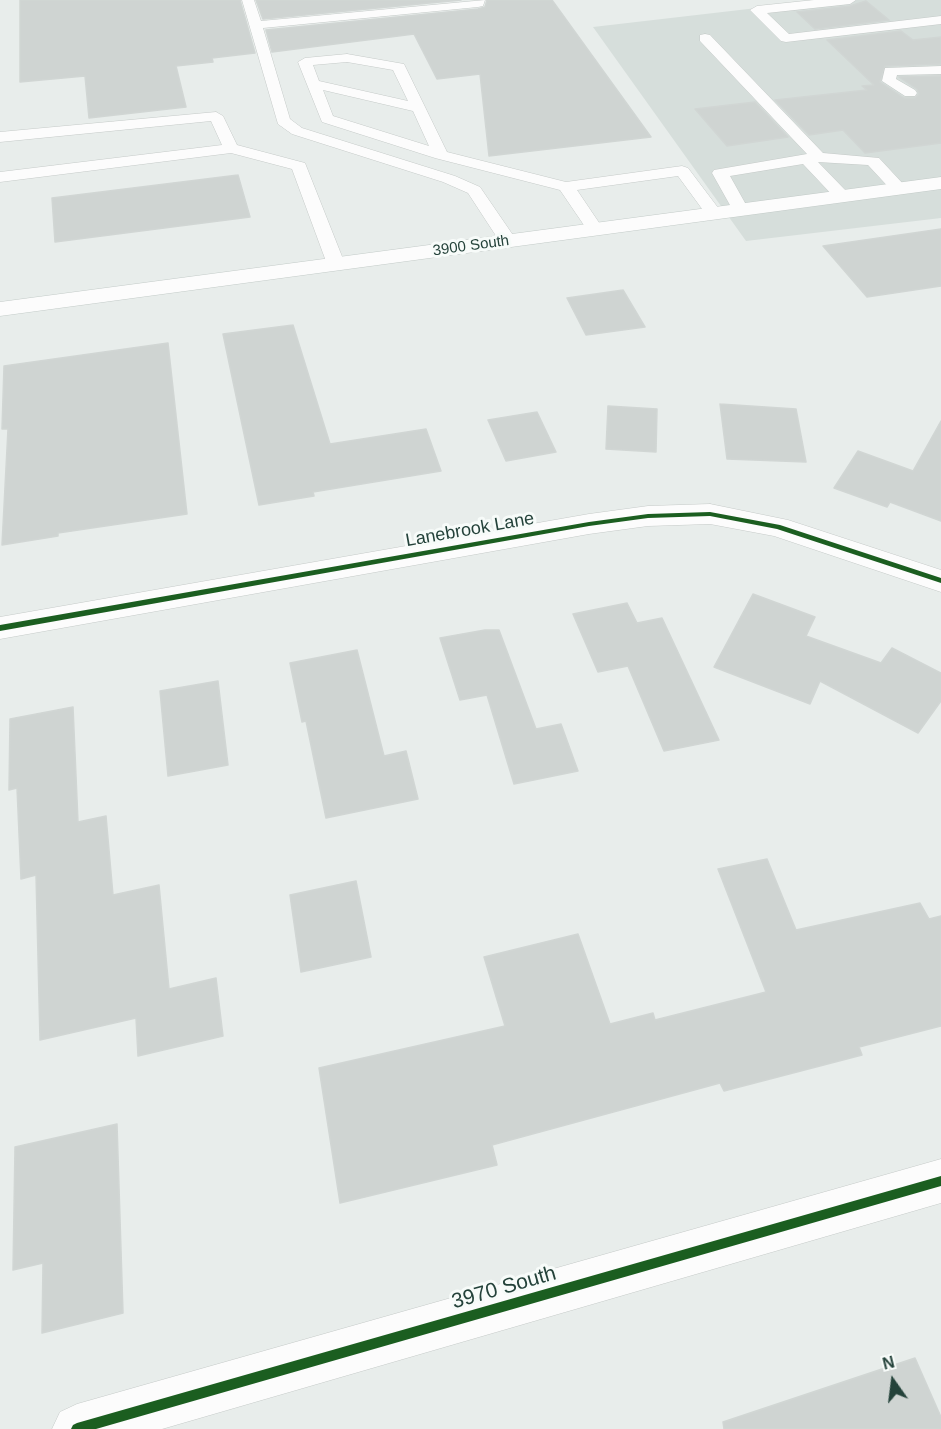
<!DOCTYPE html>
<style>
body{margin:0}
#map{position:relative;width:941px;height:1429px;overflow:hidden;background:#e8edeb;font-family:Arial,sans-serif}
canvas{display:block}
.north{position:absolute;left:863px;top:1351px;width:60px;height:60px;-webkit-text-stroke:4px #f7fbf9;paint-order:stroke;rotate:346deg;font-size:16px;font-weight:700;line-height:24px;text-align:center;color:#24423a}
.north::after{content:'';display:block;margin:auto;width:21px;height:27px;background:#24423a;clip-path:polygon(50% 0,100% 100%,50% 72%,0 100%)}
</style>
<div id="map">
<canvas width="941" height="1429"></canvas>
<div class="north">N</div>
</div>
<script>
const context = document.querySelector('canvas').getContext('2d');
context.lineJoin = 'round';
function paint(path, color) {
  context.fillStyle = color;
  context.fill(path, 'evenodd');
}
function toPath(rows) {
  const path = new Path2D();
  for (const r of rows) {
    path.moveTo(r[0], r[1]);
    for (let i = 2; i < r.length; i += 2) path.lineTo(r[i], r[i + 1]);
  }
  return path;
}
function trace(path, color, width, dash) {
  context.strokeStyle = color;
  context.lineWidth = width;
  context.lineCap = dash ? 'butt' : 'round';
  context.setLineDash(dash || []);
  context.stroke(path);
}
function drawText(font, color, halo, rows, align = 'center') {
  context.font = font + ' Arial,sans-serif';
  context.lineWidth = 6;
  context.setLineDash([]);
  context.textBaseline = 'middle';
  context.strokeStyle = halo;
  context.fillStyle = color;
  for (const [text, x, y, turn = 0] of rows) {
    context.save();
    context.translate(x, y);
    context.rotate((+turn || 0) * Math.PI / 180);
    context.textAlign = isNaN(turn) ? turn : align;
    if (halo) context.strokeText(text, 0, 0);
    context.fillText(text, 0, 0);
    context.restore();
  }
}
paint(toPath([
 [826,0,941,0,941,218,746,241,593,27]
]), '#d6dedb');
const building = toPath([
 [20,0,240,0,255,53,212,58,213,62,176,66,186,107,89,118,85,76,20,82,20,0],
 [256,0,461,0,263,19,256,0],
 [487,0,552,0,651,137,489,156,480,74,437,79,414,34,272,52,266,30,478,9,485,7,487,0],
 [866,1,889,20,815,29,797,12,850,6,866,1],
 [901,31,913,40,941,37,941,64,885,66,880,82,904,98,915,98,919,94,917,89,899,77,941,76,941,143,865,153,843,130,809,135,775,100,867,90,862,86,874,85,827,40,901,31],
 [755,102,788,137,727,146,695,109,755,102],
 [238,175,250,217,55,242,52,198,238,175],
 [941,229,941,286,867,297,823,246,941,229],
 [623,290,645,327,586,335,567,298,623,290],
 [293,325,330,444,426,429,441,471,313,492,314,496,259,505,223,334,293,325],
 [168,343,187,514,58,533,58,536,2,545,8,429,2,429,4,366,168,343],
 [720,404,796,409,806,462,727,459,720,404],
 [608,406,657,409,656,452,606,449,608,406],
 [537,412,556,452,506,461,488,420,537,412],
 [941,421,941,521,890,502,887,507,834,488,858,451,913,471,941,421],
 [753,594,815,617,806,636,881,663,892,648,941,673,941,701,918,733,820,681,810,704,714,667,753,594],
 [627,603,637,623,662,618,719,740,664,751,628,666,598,672,573,614,627,603],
 [485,630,499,630,536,729,561,724,578,771,514,784,487,695,460,700,440,638,485,630],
 [357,650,384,756,406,751,418,799,326,818,306,721,302,722,290,663,357,650],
 [218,681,228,765,168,776,160,691,218,681],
 [73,707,78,822,106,816,113,895,159,885,169,989,216,978,223,1036,138,1056,136,1018,40,1040,36,875,21,879,17,788,9,790,10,719,73,707],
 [767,859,796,930,920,903,929,919,941,916,941,1026,859,1047,862,1055,724,1091,720,1083,492,1145,497,1165,340,1203,319,1068,505,1026,484,957,578,934,610,1024,653,1013,655,1020,766,992,718,869,767,859],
 [356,881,371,957,301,972,290,895,356,881],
 [117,1124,123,1313,42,1333,43,1263,13,1270,15,1147,117,1124],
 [915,1358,941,1417,941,1429,724,1429,723,1422,915,1358]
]);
paint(building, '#cfd4d2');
trace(building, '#d1d6d4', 1.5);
const lane = toPath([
 [242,0,254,0,261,21,485,0,483,6,478,7,263,28,290,119,302,128,455,176,480,187,517,241,514,245,502,245,468,193,443,182,292,134,278,124,242,0],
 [814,0,856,0,850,4,767,13,789,34,941,16,941,24,786,42,781,41,750,10,757,6,814,0],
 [705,34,710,35,823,153,879,158,905,186,907,189,905,192,893,192,868,165,818,162,848,193,850,196,848,199,836,199,803,164,730,176,749,210,741,215,735,214,712,173,714,170,807,154,700,41,700,35,705,34],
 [347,54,404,64,447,152,566,182,682,166,688,168,722,213,720,217,708,217,678,176,577,190,604,230,596,235,590,234,560,190,435,158,322,122,298,62,305,58,347,54],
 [347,62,393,70,408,101,319,81,313,65,347,62],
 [323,90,413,111,429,146,333,116,323,90],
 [941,66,941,74,897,75,896,79,915,90,917,93,915,96,905,96,882,81,885,68,941,66],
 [216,112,223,116,237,145,305,163,345,264,342,268,336,269,327,264,292,169,231,153,0,182,0,172,222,145,211,121,0,142,0,132,216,112]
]);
const street = toPath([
 [710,504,788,520,941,570,941,592,774,536,710,524,648,526,589,534,0,639,0,617,589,514,648,506,710,504],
 [941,1159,941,1203,162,1429,52,1429,60,1412,77,1404,941,1159]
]);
const secondary = toPath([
 [941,177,941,189,0,316,0,302,941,177]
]);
trace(lane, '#c5cac8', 1);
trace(street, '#c5cac8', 1);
trace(secondary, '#c3cbc8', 1);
paint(lane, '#fcfcfc');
paint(street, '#fcfcfc');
paint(secondary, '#fcfcfc');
paint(toPath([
 [710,512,780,525,941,578,941,583,777,529,710,516,648,518,589,526,0,631,0,625,589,522,648,514,710,512],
 [941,1176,941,1186,96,1429,71,1429,73,1425,77,1423,941,1176]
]), '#1b5e20');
drawText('15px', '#24423a', '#f7fbf9', [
 ["3900 South",471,246,-8]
]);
drawText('18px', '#24423a', '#f7fbf9', [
 ["Lanebrook Lane",470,530,-10]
]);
drawText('21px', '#24423a', '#f7fbf9', [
 ["3970 South",504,1288,-16]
]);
</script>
